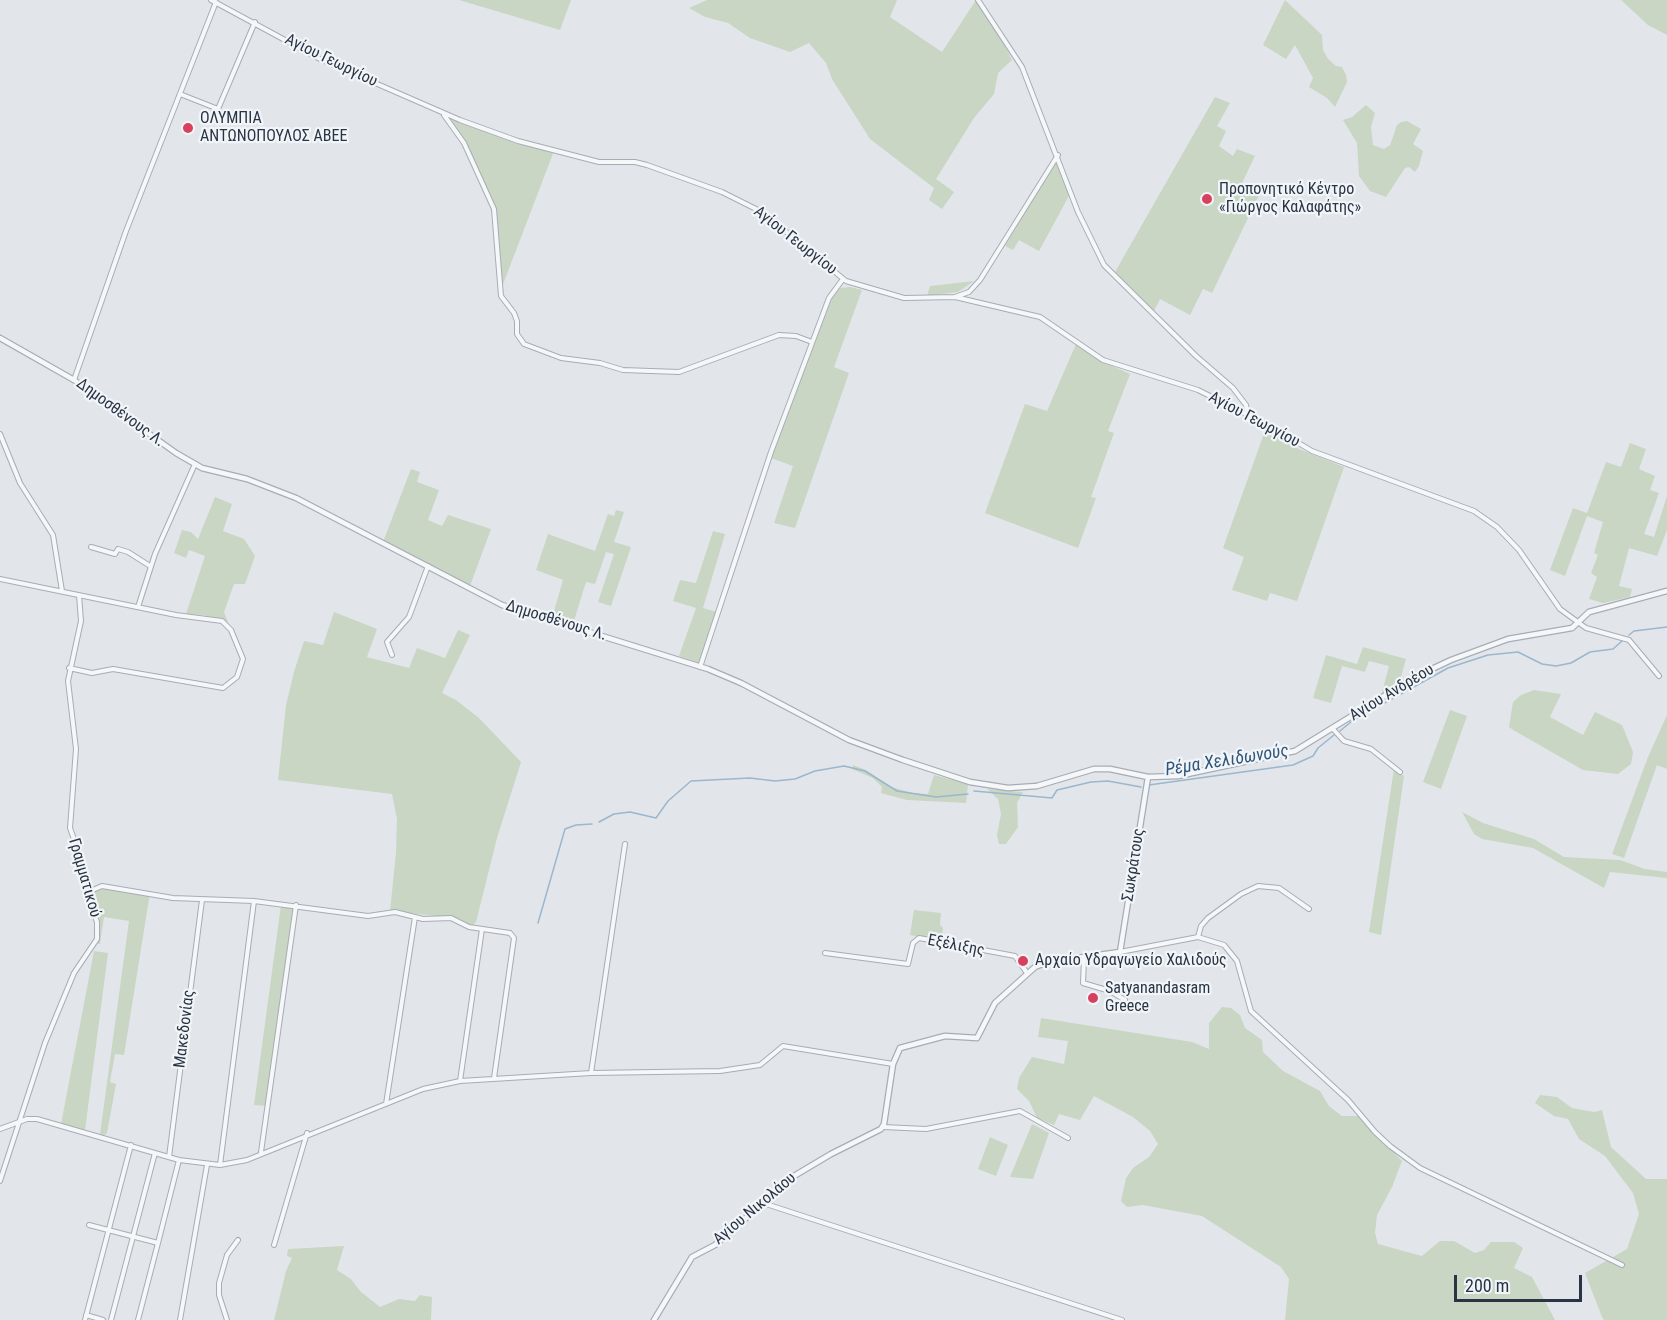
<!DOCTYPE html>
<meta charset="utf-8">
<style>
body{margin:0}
#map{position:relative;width:1667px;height:1320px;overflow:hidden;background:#e2e6eb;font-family:"Roboto Condensed",sans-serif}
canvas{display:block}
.scale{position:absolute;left:1454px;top:1275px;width:128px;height:27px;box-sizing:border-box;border:3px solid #293445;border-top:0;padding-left:8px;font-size:18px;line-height:21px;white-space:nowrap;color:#293445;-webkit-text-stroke:4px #f2f5f8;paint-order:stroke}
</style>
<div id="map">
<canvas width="1667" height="1320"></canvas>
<div class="scale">200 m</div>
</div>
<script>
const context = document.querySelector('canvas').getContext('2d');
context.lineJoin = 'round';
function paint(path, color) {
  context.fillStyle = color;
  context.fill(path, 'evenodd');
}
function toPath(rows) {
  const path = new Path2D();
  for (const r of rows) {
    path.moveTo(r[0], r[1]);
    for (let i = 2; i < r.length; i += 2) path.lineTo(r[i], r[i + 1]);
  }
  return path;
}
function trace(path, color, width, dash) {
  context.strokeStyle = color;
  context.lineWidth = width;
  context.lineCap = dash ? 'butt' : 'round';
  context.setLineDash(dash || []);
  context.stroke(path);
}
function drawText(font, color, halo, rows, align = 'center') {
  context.font = font + ' "Roboto Condensed",sans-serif';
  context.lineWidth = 4.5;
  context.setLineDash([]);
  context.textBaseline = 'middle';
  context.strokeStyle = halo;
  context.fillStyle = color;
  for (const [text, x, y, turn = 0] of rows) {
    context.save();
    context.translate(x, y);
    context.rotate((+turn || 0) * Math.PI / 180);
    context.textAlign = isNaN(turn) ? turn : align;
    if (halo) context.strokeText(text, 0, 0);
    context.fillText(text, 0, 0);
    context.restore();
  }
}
paint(toPath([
 [459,0,571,0,560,30],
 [707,0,897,0,890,17,942,52,976,0,995,27,1012,60,998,73,994,94,974,118,936,179,954,192,942,209,929,200,934,188,870,139,832,79,826,63,809,43,790,52,750,38,728,23,705,17,689,8],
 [1285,0,1322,35,1323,50,1328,59,1336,66,1342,67,1346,75,1347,82,1335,107,1327,98,1309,87,1313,78,1295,45,1286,59,1263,45],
 [1621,0,1667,0,1667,35,1648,25],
 [1215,97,1230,103,1217,126,1226,131,1219,146,1233,156,1237,149,1255,156,1242,183,1261,191,1212,293,1203,289,1190,315,1160,299,1154,311,1115,272],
 [1366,105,1375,113,1371,127,1373,145,1384,149,1390,145,1397,125,1401,122,1407,121,1421,129,1413,144,1423,151,1419,166,1415,172,1409,167,1405,168,1386,197,1370,191,1359,176,1357,143,1343,120,1352,117],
 [450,118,518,144,554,151,502,287,496,207,466,143],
 [1057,158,1070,194,1039,251,1019,240,1013,250,1005,246],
 [974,281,958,292,927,296,930,286],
 [850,287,862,290,834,367,849,373,795,528,774,523,793,466,771,458,832,298,840,288],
 [1076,344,1101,361,1130,374,1108,431,1114,433,1091,497,1096,498,1078,548,985,513,1025,404,1047,411],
 [1266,428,1299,449,1344,467,1297,601,1270,593,1267,601,1232,590,1244,557,1223,548],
 [1630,443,1646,449,1639,469,1655,476,1650,490,1659,493,1644,534,1654,537,1667,496,1667,530,1657,556,1629,548,1619,586,1632,589,1630,597,1603,603,1589,599,1597,577,1591,573,1598,555,1594,553,1603,522,1587,516,1565,576,1550,570,1573,508,1587,513,1606,462,1621,467],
 [411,469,420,472,417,482,439,490,428,520,442,526,448,515,491,529,470,586,383,542],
 [215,497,232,504,223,531,244,539,255,556,245,584,234,584,224,612,228,622,204,615,186,614,205,556,189,550,186,558,174,553,182,530,191,532,198,539],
 [616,510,624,512,614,542,631,547,611,606,598,602,614,554,606,552,595,584,586,582,573,624,552,618,563,580,536,570,548,534,595,551,608,514,614,516],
 [713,531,725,534,703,608,717,612,701,663,679,656,696,608,673,601,680,580,696,583],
 [334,612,377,629,367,657,409,668,417,648,445,658,458,630,470,635,442,693,456,700,479,718,521,762,497,838,476,922,472,926,454,918,390,911,396,853,397,819,392,794,278,780,286,705,294,672,304,641,323,645],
 [1363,647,1406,659,1399,684,1381,696,1389,666,1369,661,1365,672,1342,666,1331,703,1313,698,1326,655,1357,664],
 [1534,690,1561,694,1550,717,1583,735,1595,712,1622,725,1633,752,1631,764,1618,774,1583,770,1515,731,1509,727,1513,702,1521,695],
 [1450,710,1467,716,1441,789,1423,782],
 [1667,715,1667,769,1657,765,1624,858,1612,854,1648,757],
 [853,765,866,770,891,787,913,793,928,794,934,775,968,784,966,803,907,800,881,793,882,787,873,778,852,769],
 [1394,769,1404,776,1381,935,1369,932],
 [987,789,1023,792,1017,803,1018,827,1006,844,999,844,997,835,1001,814,998,799],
 [1462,812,1483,823,1534,839,1564,857,1620,860,1645,869,1667,872,1667,878,1610,872,1604,888,1533,848,1482,839,1474,834],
 [102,887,150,893,124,1055,115,1054,110,1082,116,1084,107,1133,104,1135,100,1134,129,921,104,917,100,944,98,944,98,920,89,895],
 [281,905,294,907,266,1106,254,1105],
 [914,910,941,913,940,925,943,928,941,942,910,935],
 [94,951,108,953,85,1130,61,1124],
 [1222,1007,1231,1008,1240,1015,1245,1028,1262,1040,1263,1052,1283,1071,1320,1091,1329,1106,1342,1116,1358,1116,1402,1161,1392,1187,1377,1215,1375,1233,1378,1244,1422,1256,1440,1241,1454,1241,1475,1253,1484,1250,1491,1242,1514,1242,1523,1248,1514,1268,1532,1277,1555,1320,1285,1320,1289,1279,1281,1267,1202,1216,1143,1205,1127,1207,1121,1201,1126,1178,1133,1168,1149,1157,1158,1144,1150,1131,1133,1117,1094,1096,1080,1120,1059,1114,1054,1125,1037,1118,1029,1101,1017,1089,1019,1078,1032,1057,1064,1064,1068,1041,1038,1037,1041,1018,1192,1042,1209,1049,1209,1023],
 [1540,1095,1557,1097,1572,1108,1594,1112,1602,1110,1611,1147,1646,1179,1667,1179,1667,1320,1604,1320,1602,1317,1585,1273,1627,1249,1639,1214,1633,1193,1605,1156,1579,1139,1568,1119,1554,1116,1535,1103],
 [1032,1124,1049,1133,1033,1179,1010,1177],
 [990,1137,1008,1145,996,1176,978,1169],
 [344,1246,337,1270,351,1279,361,1292,380,1307,399,1299,415,1301,420,1295,432,1297,431,1320,274,1320,286,1271,292,1258,287,1256,288,1249]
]), '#c8d6c3');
trace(toPath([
 [1629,635,1634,631,1667,627],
 [1340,731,1352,721,1448,668,1488,655,1518,652,1542,664,1556,666,1571,663,1590,652,1613,649,1622,641],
 [1149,785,1293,765,1313,756,1318,748,1334,735],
 [974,791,1052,798,1057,790,1091,782,1108,781,1141,787],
 [599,822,614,814,630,812,656,818,668,801,691,781,750,778,775,781,795,779,815,771,844,766,865,771,897,791,936,797,968,794],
 [538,923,565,829,576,825,592,824]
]), '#9bb6cd', 1.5);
const minor = toPath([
 [211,0,320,59,460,120,518,141,599,162,635,162,647,165,722,192,762,212,846,281,904,298,955,297,1040,317,1103,360,1198,390,1268,425,1312,451,1474,511,1497,527,1519,550,1560,609,1586,628,1629,640,1659,676],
 [978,0,1022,67,1078,212,1104,265,1196,356,1233,388,1246,405,1248,415],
 [180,94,218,109,255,22],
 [444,115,464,143,494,209,501,296,514,313,517,321,517,334,524,344,561,358,600,363,623,370,679,372,779,335,796,336,812,342],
 [955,297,969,292,980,280,1058,155],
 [74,380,126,231,216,2],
 [0,434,20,483,53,535,62,591],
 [91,547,115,554,118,549,128,552,150,566],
 [0,579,176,615,222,621,231,630,243,659,237,677,223,688,113,669,92,673,69,668],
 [138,607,155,554,195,464],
 [392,655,387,642,409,617,428,566],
 [700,667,771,452,829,298,843,279],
 [1333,729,1344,741,1371,749,1400,772],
 [86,893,102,886,173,898,254,901,368,916,395,912,423,919,451,918,469,927,510,933,514,938,494,1078],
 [1198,937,1201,926,1208,918,1241,894,1258,886,1279,888,1309,909],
 [1120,952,1198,937,1224,945,1237,961,1251,1011,1348,1100,1375,1132,1390,1146,1420,1168,1622,1265],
 [825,953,908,964,913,943,919,938,1015,956,1027,973],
 [1084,959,1083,983,1110,991,1125,1000],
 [591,1073,625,844],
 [460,1081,482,929],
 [386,1104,415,917],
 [883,1127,926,1129,1020,1111,1068,1138],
 [0,1129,27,1119,37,1119,179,1160,220,1165,247,1160,423,1089,460,1081,591,1073,720,1071,760,1065,783,1046,893,1064],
 [261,1152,296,905],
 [169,1157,202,900],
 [220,1165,254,901],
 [0,1181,45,1043,74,973,97,939,97,922,84,886,84,867,70,828,76,749,68,681,81,621,79,595],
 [763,1203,1122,1320],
 [89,1225,158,1243,179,1160],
 [274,1245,307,1133],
 [86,1315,103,1320],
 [85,1320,131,1145],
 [111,1320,155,1153],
 [138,1320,158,1243],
 [180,1320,207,1165],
 [227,1320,219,1295,219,1283,227,1255,238,1240]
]);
const tertiary = toPath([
 [0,338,74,380,176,453,202,468,247,479,296,498,502,605,708,669,741,683,849,740,903,760,970,782,1008,788,1037,786,1094,769,1110,769,1148,777,1178,776,1295,751,1415,677,1451,660,1508,639,1572,628,1589,612,1667,591],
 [654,1320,692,1257,715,1245,794,1176,831,1154,881,1129,884,1124,893,1064,900,1048,945,1036,977,1038,995,1003,1035,967,1048,962,1120,952,1148,777]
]);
trace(minor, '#a7adb6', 6);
trace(tertiary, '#a7adb6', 7);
trace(minor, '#f5f7f9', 4);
trace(tertiary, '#f5f7f9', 4.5);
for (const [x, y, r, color] of [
 [188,128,6,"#d7415e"],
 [1207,199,6,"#d7415e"],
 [1023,961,6,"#d7415e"],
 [1093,998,6,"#d7415e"]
]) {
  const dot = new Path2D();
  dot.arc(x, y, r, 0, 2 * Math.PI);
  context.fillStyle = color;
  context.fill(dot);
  trace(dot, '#f2f5f8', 2);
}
drawText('16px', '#293445', '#f2f5f8', [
 ["Αγίου Γεωργίου",331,61,26],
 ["Αγίου Γεωργίου",795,241,38],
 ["Δημοσθένους Λ.",120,413,36],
 ["Αγίου Γεωργίου",1254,420,28],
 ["Δημοσθένους Λ.",556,621,17],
 ["Αγίου Ανδρέου",1392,693,-31],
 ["Σωκράτους",1134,865,-81],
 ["Γραμματικού",84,878,74],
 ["Εξέλιξης",956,946,11],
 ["Μακεδονίας",185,1029,-83],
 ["Αγίου Νικολάου",755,1209,-40]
]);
drawText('16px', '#293445', '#f2f5f8', [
 ["ΟΛΥΜΠΙΑ",200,119],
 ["ΑΝΤΩΝΟΠΟΥΛΟΣ ΑΒΕΕ",200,137],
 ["Προπονητικό Κέντρο",1219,190],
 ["«Γιώργος Καλαφάτης»",1219,208],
 ["Αρχαίο Υδραγωγείο Χαλιδούς",1035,961],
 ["Satyanandasram",1105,989],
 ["Greece",1105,1007]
], 'left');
drawText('italic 18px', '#30557c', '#f2f5f8', [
 ["Ρέμα Χελιδωνούς",1227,761,-9]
]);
</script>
